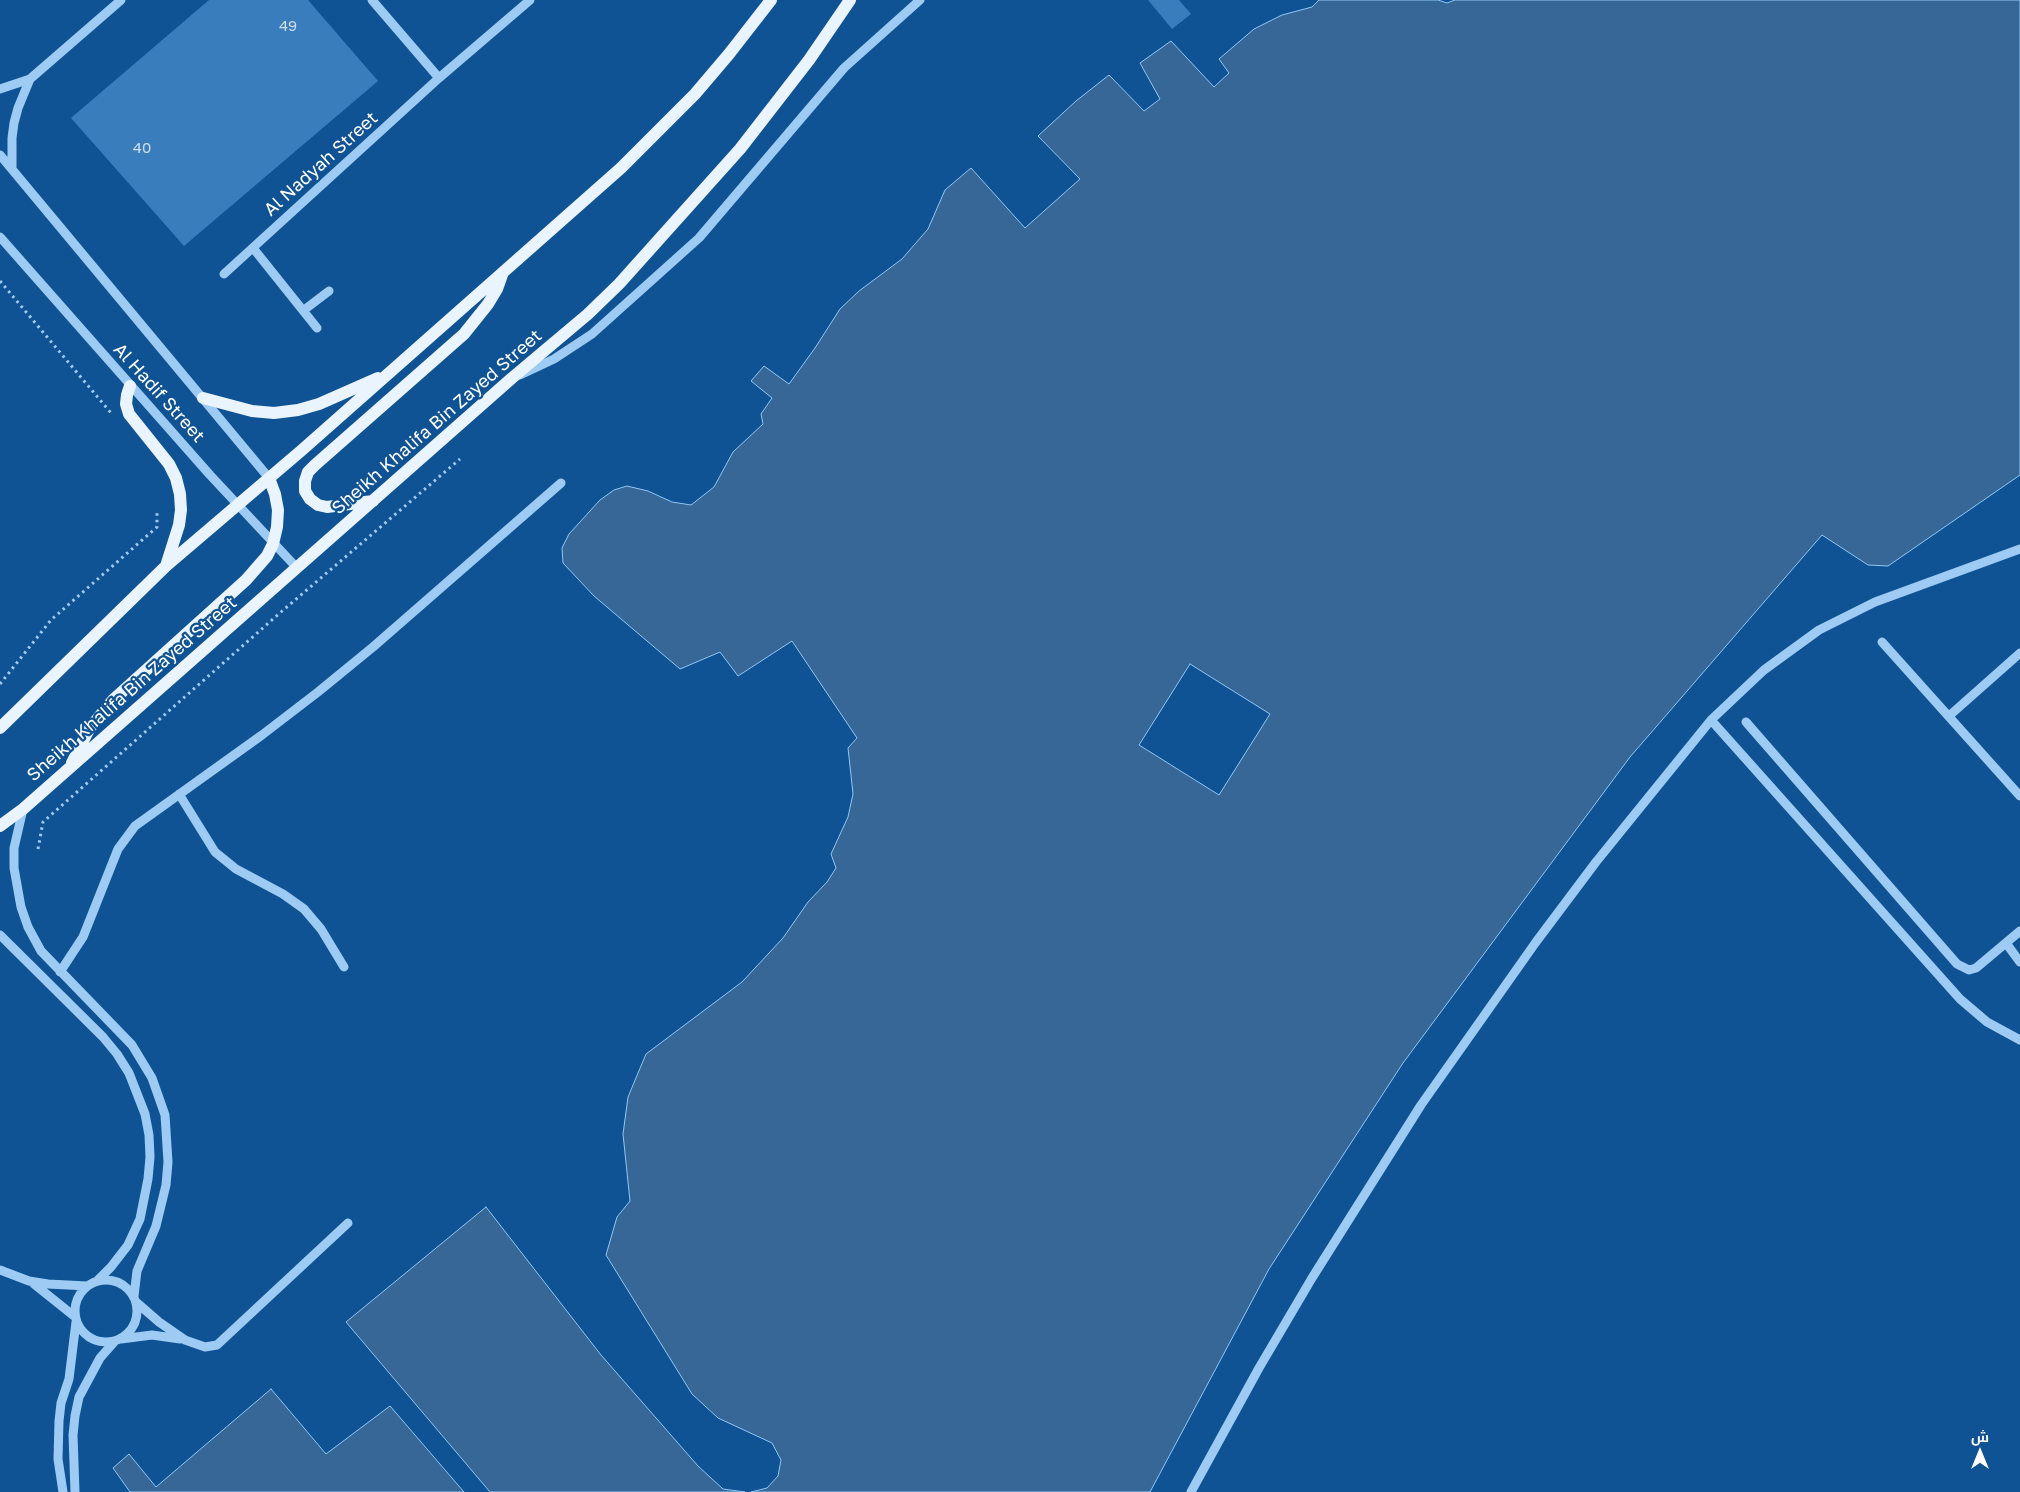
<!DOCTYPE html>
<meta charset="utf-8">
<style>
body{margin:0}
#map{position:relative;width:2020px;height:1492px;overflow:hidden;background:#105394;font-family:"Golos Text",Cairo,sans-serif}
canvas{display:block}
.north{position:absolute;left:1955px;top:1427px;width:50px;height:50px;-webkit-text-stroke:4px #105394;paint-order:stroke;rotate:0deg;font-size:14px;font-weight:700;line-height:20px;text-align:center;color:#fff}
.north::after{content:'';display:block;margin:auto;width:18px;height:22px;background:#fff;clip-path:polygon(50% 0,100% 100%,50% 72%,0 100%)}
</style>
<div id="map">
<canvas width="2020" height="1492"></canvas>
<div class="north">ش</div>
</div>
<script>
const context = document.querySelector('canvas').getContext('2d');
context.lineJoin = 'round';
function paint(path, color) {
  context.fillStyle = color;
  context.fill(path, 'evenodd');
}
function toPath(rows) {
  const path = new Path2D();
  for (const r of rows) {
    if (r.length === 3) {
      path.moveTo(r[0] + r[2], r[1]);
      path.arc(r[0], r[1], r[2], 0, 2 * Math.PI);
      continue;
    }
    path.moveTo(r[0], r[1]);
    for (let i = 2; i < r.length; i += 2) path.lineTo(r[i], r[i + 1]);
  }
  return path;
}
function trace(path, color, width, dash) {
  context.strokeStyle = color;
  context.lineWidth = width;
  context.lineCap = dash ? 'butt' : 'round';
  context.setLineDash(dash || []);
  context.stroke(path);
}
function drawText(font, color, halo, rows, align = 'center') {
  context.font = font + ' "Golos Text",sans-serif';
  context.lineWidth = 4.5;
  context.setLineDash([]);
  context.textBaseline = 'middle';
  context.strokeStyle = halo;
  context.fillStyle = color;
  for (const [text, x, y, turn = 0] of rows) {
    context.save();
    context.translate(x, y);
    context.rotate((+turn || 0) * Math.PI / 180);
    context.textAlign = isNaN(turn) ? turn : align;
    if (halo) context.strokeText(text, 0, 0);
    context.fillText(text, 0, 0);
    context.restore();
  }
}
const water = toPath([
 [1319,0,1438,0,1447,3,1455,0,2020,0,2020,475,1888,566,1868,565,1822,535,1630,757,1403,1063,1269,1269,1150,1492,751,1492,767,1488,778,1476,781,1460,772,1443,718,1418,692,1394,606,1255,617,1217,630,1201,623,1134,628,1097,646,1054,742,982,783,938,808,902,827,882,836,868,831,854,848,817,853,794,848,748,857,738,792,641,738,676,720,652,680,669,594,596,563,563,562,548,569,534,600,500,614,490,627,486,648,491,672,502,691,505,714,487,733,452,763,424,761,414,772,398,751,381,764,366,789,384,815,348,840,309,859,291,902,259,928,229,945,190,971,168,1025,228,1080,179,1038,136,1076,101,1109,75,1144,111,1160,99,1140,63,1171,41,1214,87,1229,73,1219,59,1254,29,1282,15,1312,7,1319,0],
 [1190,664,1270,714,1219,795,1139,745,1190,664],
 [486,1207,601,1355,698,1466,723,1489,745,1492,490,1492,346,1322,486,1207],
 [271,1389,326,1454,390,1406,464,1492,130,1492,113,1468,129,1454,156,1487,271,1389]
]);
paint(water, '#376796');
trace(water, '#8fc7f7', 1);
paint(toPath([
 [209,0,308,0,378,81,184,246,71,118],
 [1148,0,1179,0,1191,14,1172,29]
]), '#397dbc');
trace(toPath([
 [0,281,111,413],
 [0,684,51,620,157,527,157,510],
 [38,849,43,822,281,612,460,459]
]), '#9dcbf3', 3, [2.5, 4]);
trace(toPath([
 [372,0,439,78],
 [0,89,30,79,121,0],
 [0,155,269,478],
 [12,169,12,138,14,123,18,108,30,79],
 [0,237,210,475,297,568],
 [253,248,317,328],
 [224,274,439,78,530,0],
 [304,310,329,291],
 [520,375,554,359,592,334,699,238,844,68,920,0],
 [1882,642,2020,796],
 [1949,716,2020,653],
 [1711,720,1960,999,1987,1022,2020,1040],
 [1746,722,1957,964,1969,970,1976,968,2020,931],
 [179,794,215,852,236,869,283,894,304,909,321,929,344,967],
 [23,809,14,848,14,868,21,907,28,927,41,951,132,1045,152,1078,165,1115,168,1162,166,1185,156,1226,137,1271,134,1296],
 [0,935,103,1037,117,1054,129,1073,145,1114,149,1135,150,1157,148,1179,140,1219,128,1245,111,1267,97,1281],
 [2006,943,2020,962],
 [60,972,83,937,118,849,135,826,262,735,318,692,373,647,561,483],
 [0,1270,29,1281,48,1284,87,1286],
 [106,1311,31],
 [34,1284,74,1316],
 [136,1302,159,1322,185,1340,205,1347,217,1345,348,1223],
 [121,1339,152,1335,180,1339],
 [63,1492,58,1459,59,1421,61,1403,69,1379,76,1322],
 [75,1492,73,1435,75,1416,79,1397,100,1358,115,1341],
 [1191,1492,1259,1368,1312,1278,1421,1105,1536,942,1596,862,1711,720,1764,670,1819,630,1875,602,2020,549]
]), '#9dcbf3', 9);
trace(toPath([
 [130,386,127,395,126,404,129,414,169,464,176,478,180,494,181,510,179,525,166,566],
 [203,398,252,411,274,413,298,410,319,404,378,378],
 [373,501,327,507,318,505,310,499,305,491,305,481,308,472,315,465,464,334,488,304,497,289,502,275],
 [0,728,166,566,302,450,621,168,695,94,729,54,771,0],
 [72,763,89,729,113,700,246,580,267,556,273,544,277,527,278,510,275,494,269,478],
 [0,826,23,809,512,378,588,314,619,284,740,149,809,60,850,0]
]), '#eaf4ff', 12);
drawText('15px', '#cedeee', null, [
 ["49",288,26],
 ["40",142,148]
]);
drawText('18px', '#fff', '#105394', [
 ["Al Nadyah Street",321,164,-42],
 ["Al Hadif Street",159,393,48],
 ["Sheikh Khalifa Bin Zayed Street",437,422,-41],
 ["Sheikh Khalifa Bin Zayed Street",132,689,-41]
]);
</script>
